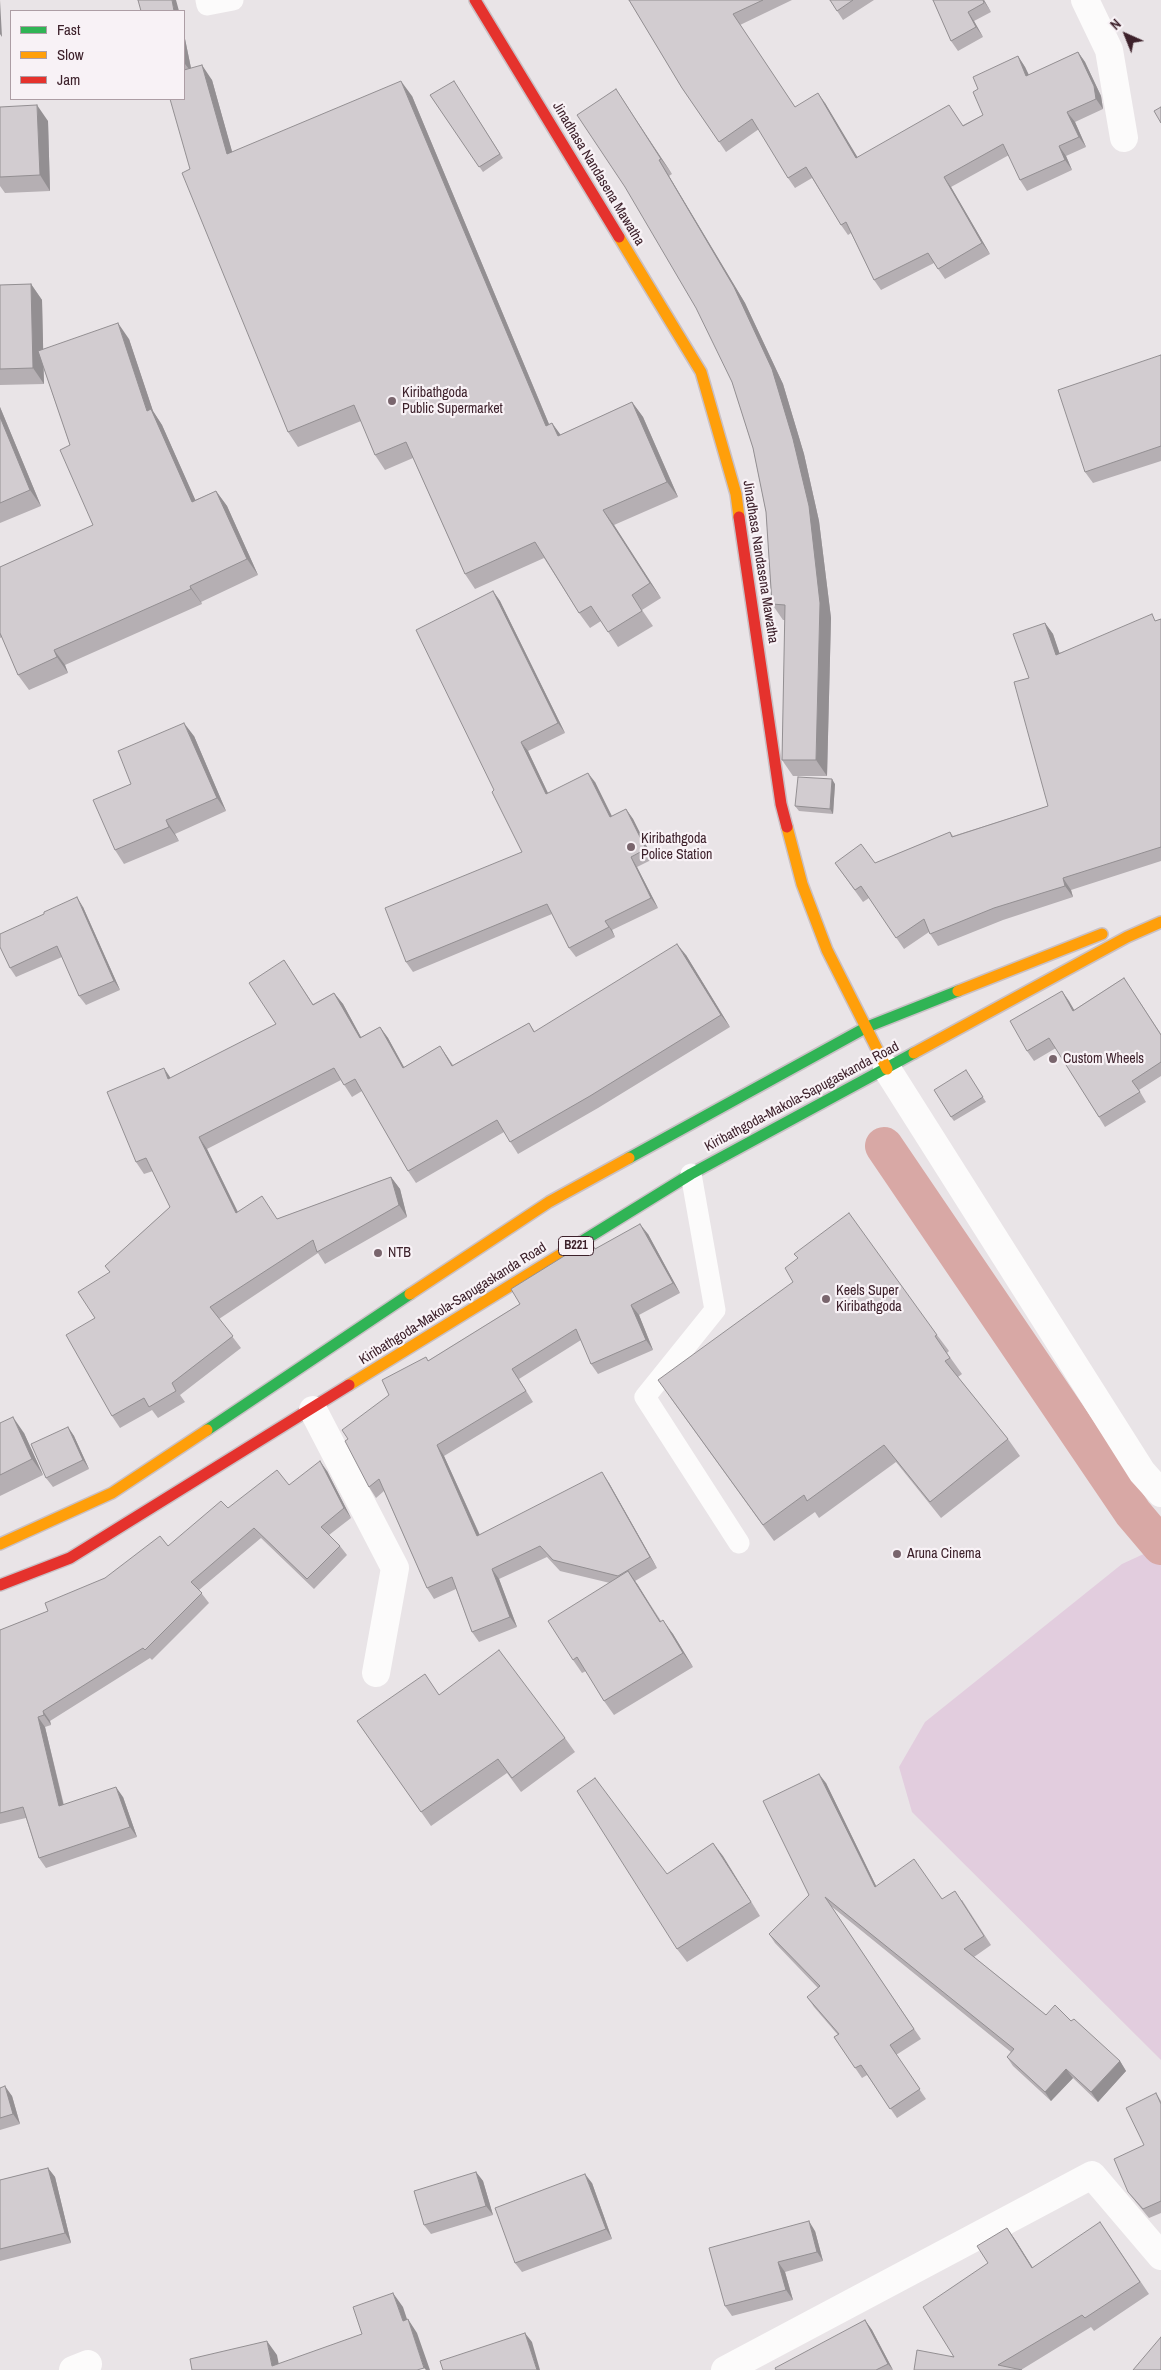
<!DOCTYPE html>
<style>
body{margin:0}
#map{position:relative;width:1161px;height:2370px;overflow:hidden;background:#e9e4e7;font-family:"Archivo Narrow",sans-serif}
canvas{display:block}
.legend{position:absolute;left:10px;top:10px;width:175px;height:90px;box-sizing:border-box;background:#f8f2f6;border:1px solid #ad9ea5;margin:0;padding:6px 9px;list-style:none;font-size:15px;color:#3d212b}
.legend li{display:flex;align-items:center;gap:10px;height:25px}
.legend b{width:25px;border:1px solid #ad9ea5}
.north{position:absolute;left:1101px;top:10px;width:50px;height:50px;-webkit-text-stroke:4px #f8f2f6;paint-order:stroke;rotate:316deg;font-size:14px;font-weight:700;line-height:20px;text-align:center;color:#3d212b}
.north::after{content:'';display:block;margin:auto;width:18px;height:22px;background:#3d212b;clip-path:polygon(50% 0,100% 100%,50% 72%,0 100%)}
</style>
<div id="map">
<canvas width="1161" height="2370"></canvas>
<ul class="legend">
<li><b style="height:6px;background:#30b455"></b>Fast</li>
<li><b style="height:6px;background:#ff9f0a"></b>Slow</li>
<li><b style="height:6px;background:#e5322d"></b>Jam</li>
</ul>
<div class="north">N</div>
</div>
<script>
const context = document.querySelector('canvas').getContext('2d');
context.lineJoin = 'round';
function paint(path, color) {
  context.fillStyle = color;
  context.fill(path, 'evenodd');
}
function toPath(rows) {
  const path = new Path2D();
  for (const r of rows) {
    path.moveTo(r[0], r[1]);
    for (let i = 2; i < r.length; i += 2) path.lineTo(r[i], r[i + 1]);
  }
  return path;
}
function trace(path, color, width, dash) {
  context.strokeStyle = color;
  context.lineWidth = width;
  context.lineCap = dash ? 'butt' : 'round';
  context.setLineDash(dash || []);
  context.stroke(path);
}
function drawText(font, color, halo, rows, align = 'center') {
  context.font = font + ' "Archivo Narrow",sans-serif';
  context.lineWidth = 4.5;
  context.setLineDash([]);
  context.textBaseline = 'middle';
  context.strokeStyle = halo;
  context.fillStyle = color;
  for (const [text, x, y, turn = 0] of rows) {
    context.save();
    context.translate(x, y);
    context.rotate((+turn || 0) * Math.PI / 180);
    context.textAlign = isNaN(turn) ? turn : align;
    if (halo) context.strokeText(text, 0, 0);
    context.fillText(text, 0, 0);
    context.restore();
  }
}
paint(toPath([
 [1161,1546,1161,2060,912,1812,899,1767,925,1722,1122,1564]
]), '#e2cdde');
trace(toPath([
 [884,1146,1133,1513,1161,1546]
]), '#d8a8a5', 38);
const fast = toPath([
 [629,1158,867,1027,958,991],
 [568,1250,691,1174,914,1053],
 [207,1430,410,1294]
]);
const slow = toPath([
 [619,237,701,372,736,494,739,517],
 [787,827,802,884,827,950,887,1069],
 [958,991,1102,934],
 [914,1053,1127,937,1161,922],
 [410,1294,549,1202,629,1158],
 [349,1385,568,1250],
 [0,1544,112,1493,207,1430]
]);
const jam = toPath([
 [475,0,619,237],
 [739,517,781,804,787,827],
 [0,1585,70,1558,349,1385]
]);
trace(fast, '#c9c0c5', 14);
trace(slow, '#c9c0c5', 14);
trace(jam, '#c9c0c5', 14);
trace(toPath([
 [206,0,207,5,233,0],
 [691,1174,715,1310,645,1397,739,1543]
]), '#fcfbfb', 21);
trace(toPath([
 [1085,0,1109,50,1124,138],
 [887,1069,1142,1472,1161,1493],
 [313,1410,395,1568,376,1673],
 [73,2370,88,2364],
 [725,2370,1092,2175,1161,2256]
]), '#fcfbfb', 28);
trace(fast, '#30b455', 11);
trace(slow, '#ff9f0a', 11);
trace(jam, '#e5322d', 11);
paint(toPath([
 [629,0,792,0,740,25,795,107,825,103,857,158,963,125,983,115,978,89,1018,56,1025,67,1029,75,1078,52,1085,62,1101,96,1103,109,1075,122,1086,147,1066,156,1072,170,1027,191,1020,180,1009,155,951,187,990,254,945,279,934,263,881,290,874,280,851,233,848,235,841,225,812,178,795,188,788,178,759,129,726,152,682,88],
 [830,0,874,0,843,20],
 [933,0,984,0,991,12,974,21,983,37,958,51,951,41],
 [184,34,191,68,212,80,232,152,412,96,549,424,552,423,560,435,632,402,643,417,678,497,614,525,661,598,642,610,653,626,618,647,601,621,590,628,579,613,544,558,475,589,465,574,413,458,385,470,375,455,361,421,298,447,288,432,190,169,184,99],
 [457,86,503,158,483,172,430,95],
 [616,89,672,174,669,176,745,303,783,384,804,454,819,521,831,618,827,776,793,776,782,760,785,620,783,620,772,604,766,512,753,448,732,382],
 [0,107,48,121,50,191,5,193,0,186],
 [31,284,42,300,43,349,129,339,153,411,162,425,195,500,216,491,227,506,258,575,201,602,202,604,65,665,68,673,29,690,18,675,2,637,0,638,0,567,93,525,70,445,43,366,44,384,0,385,0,285],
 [1161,355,1161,461,1093,483,1085,472],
 [0,407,41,506,0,523],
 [493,591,500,601,565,733,528,751,548,793,595,782,612,816,626,809,633,819,653,859,637,867,658,908,612,930,615,937,576,957,569,948,552,914,413,972,406,962,522,852,494,790],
 [1161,619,1161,861,1071,890,1073,897,1003,920,938,946,929,932,904,949,869,898,863,902,835,863,875,863,950,832,953,836,1048,806,1029,678,1045,623,1053,634,1059,653],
 [194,736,226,811,175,834,179,841,124,864,115,850,131,784],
 [835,784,833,814,799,811,795,806],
 [83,907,120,990,86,1005,79,996,62,957,16,977,10,968],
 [686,955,730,1027,598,1108,518,1154,504,1132,416,1183,408,1171,362,1091,352,1097,341,1080,207,1149,238,1212,277,1219,391,1177,400,1189,407,1217,325,1264,318,1253,219,1319,241,1348,180,1395,185,1402,158,1418,152,1410,120,1428,112,1416,95,1318,110,1272,105,1266,170,1207,153,1171,144,1174,136,1162,171,1078,276,1024,284,960,313,1004,334,993,343,1004,361,1037,380,1027,388,1038,404,1067,440,1046,453,1065,529,1023,535,1032],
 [1124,978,1161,1034,1161,1076,1139,1090,1146,1102,1105,1127,1056,1048,1034,1061,1027,1051,1062,991,1074,1010],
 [969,1075,986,1102,954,1121,951,1117],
 [648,1234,680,1293,639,1315,653,1350,598,1374,591,1364,581,1340,519,1379,533,1402,444,1456,480,1535,609,1483,657,1568,635,1581,661,1621,673,1634,693,1667,614,1715,604,1701,586,1671,582,1673,573,1660,610,1583,560,1571,547,1557,499,1579,517,1627,479,1642,472,1632,456,1589,434,1599,427,1588,384,1491,376,1498,369,1487,348,1439,389,1395,428,1361,520,1304,596,1248],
 [937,1335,949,1351,947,1353,962,1374,958,1377,1008,1439,1020,1456,941,1518,896,1462,819,1518,815,1512,774,1541,670,1397],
 [0,1423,24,1433,43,1475,0,1496],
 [68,1427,74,1436,89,1469,53,1487,46,1478],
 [327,1471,351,1518,329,1535,340,1546,347,1555,314,1589,261,1538,199,1590,209,1603,152,1660,150,1658,50,1721,51,1725,45,1727,64,1805,123,1797,137,1837,46,1868,39,1858,26,1818,0,1824,0,1630,48,1611,105,1578,168,1546,228,1508],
 [439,1695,565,1738,575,1752,521,1792,507,1773,431,1826,357,1721],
 [826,1783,876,1886,942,1899,962,1900,991,1945,974,1957,1046,2015,1071,2021,1120,2061,1126,2071,1098,2102,1073,2078,1051,2101,1013,2066,1007,2057,1011,2052,831,1906,921,2039,896,2055,926,2099,897,2118,867,2075,862,2078,834,2037,838,2035,814,2007,807,1997,818,1988,775,1943,769,1934,809,1895],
 [713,1843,760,1916,687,1962,677,1949,667,1874],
 [0,2088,12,2096,20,2124,0,2130],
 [1156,2093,1161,2101,1161,2213,1149,2218,1135,2201,1128,2192,1144,2145],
 [48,2168,55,2177,71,2243,0,2261,0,2180],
 [476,2172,483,2181,493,2215,431,2234,424,2225],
 [592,2183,612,2239,522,2272,515,2263],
 [1007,2228,1016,2241,1033,2268,1109,2235,1149,2294,1094,2331,1091,2327,1021,2370,954,2357,988,2263],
 [815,2231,823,2261,785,2272,793,2300,732,2316,725,2306],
 [865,2320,872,2330,893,2370,776,2370]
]), '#b5afb3');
paint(toPath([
 [0,0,2,37,0,34],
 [172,0,176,0,179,11,174,11],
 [983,0,984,0,991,12],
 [968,12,974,21,983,37,976,27],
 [184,34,192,73,185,64,184,56],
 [1078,52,1085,62,1101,96,1103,109,1096,99],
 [1018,56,1025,67,1034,86,1026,76],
 [202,65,212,80,237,169,227,154],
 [401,81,412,96,556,441,546,426],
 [616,89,626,105,672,174,661,159],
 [818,93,825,103,864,168,856,158],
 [37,105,48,121,50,191,40,175],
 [1067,112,1075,122,1086,147,1079,137],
 [1059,146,1066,156,1072,170,1065,160],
 [659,160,669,176,745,303,783,384,804,454,819,521,831,618,827,776,816,760,820,603],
 [944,177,951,187,990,254,982,243],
 [31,284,42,300,44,384,33,368],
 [118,323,129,339,153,411,162,425,203,517,192,502,147,411],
 [632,402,643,417,678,497,667,482],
 [0,407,41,506,30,490,0,417],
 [552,423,563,438,558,436],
 [216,491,227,506,258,575,247,559],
 [603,510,614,525,661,598,650,583],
 [190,586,201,602,202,604,191,589],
 [493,591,500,601,565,733,558,723],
 [1045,623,1053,634,1064,666,1056,655],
 [54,650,65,665,68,673,57,657],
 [184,723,194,736,226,811,217,798],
 [521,742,528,751,553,804,546,794],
 [588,773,595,782,617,827,610,817],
 [832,779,835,784,833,814,830,809],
 [626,809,633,819,653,859,646,849],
 [166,820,175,834,179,841,169,827],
 [631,857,637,867,658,908,651,898],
 [1063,878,1071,890,1073,897,1065,886],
 [77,897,83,907,120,990,114,981],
 [605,921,612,930,615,937,609,927],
 [677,944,686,955,730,1027,721,1015],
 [1062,991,1069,1001,1080,1020,1073,1011],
 [334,993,343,1004,368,1050,360,1038],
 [380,1027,388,1038,411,1080,403,1068],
 [440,1046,448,1058,460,1078,452,1066],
 [164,1068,172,1080,168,1079],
 [199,1137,207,1149,244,1225,236,1213],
 [391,1177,400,1189,407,1217,399,1205],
 [640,1224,648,1234,680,1293,673,1283],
 [631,1305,639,1315,653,1350,646,1340],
 [13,1417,24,1433,43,1475,32,1459],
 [68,1427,74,1436,89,1469,83,1460],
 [437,1445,444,1456,485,1547,477,1536],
 [320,1461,327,1471,351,1518,344,1508],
 [602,1472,609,1483,657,1568,650,1557],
 [492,1569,499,1579,517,1627,510,1617],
 [628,1571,638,1585,669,1636,660,1622],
 [663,1620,673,1634,693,1667,683,1653],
 [43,1711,50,1721,51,1725,44,1715],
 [38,1717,45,1727,66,1816,59,1806],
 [819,1774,826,1783,881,1896,875,1887],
 [116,1787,123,1797,137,1837,130,1827],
 [713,1843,723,1856,760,1916,751,1902],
 [1120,2061,1126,2071,1098,2102,1091,2092],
 [1066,2069,1073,2078,1051,2101,1045,2092],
 [5,2086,12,2096,20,2124,13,2114],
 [48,2168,55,2177,71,2243,65,2233],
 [476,2172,483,2181,493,2215,486,2206],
 [585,2174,592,2183,612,2239,606,2229],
 [809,2221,815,2231,823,2261,817,2252],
 [1007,2228,1016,2241,1041,2281,1032,2268],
 [778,2262,785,2272,793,2300,786,2290],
 [393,2293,403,2307,412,2334,403,2321],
 [408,2319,417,2333,430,2370,426,2370,424,2368],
 [865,2320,872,2330,893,2370,888,2364],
 [525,2333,532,2342,540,2370,537,2370],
 [267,2341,277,2355,280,2370,272,2366]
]), '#938f92');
const building = toPath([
 [138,0,172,0,174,11,141,11,138,0],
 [629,0,763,0,733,14,795,107,818,93,856,158,949,105,963,126,983,115,973,92,978,89,973,77,1018,56,1026,76,1078,52,1094,86,1096,99,1067,112,1079,137,1059,146,1065,160,1020,180,1003,144,944,177,982,243,938,269,928,253,874,280,846,222,841,225,806,167,788,178,752,119,719,142,682,88,629,0],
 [830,0,853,0,837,11,830,0],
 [933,0,983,0,984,3,968,12,976,27,951,41,933,0],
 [202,65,227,154,401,81,546,426,552,423,558,436,632,402,667,482,603,510,650,583,632,595,642,611,608,632,591,606,579,613,535,542,465,574,406,442,375,455,354,405,288,432,182,173,190,169,170,99,184,99,184,70,202,65],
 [454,81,500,154,479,167,430,95,454,81],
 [616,89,661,159,659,160,734,287,772,369,793,439,809,506,820,603,816,760,782,760,785,605,772,604,766,512,753,448,732,382,696,308,625,187,577,115,616,89],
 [37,105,40,175,0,177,0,107,37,105],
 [1161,107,1161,123,1154,111,1161,107],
 [31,284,33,368,0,369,0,285,31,284],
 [118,323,147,411,151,409,192,502,216,491,247,559,190,586,191,589,54,650,57,657,18,675,0,633,0,567,93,525,60,450,70,445,38,351,118,323],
 [1161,355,1161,446,1085,472,1058,390,1161,355],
 [0,417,30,490,0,503,0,417],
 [493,591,558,723,521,742,546,794,588,773,610,817,626,809,646,849,631,857,651,898,605,921,609,927,569,948,547,904,406,962,385,908,522,852,492,792,494,790,416,630,493,591],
 [1152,614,1155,621,1161,619,1161,847,1063,878,1065,886,994,908,930,934,924,919,896,938,861,886,855,890,835,863,861,844,875,863,950,832,952,837,1048,806,1014,682,1029,678,1013,634,1045,623,1056,655,1152,614],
 [184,723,217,798,166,820,169,827,115,850,93,800,131,784,118,751,184,723],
 [798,777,832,779,830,809,795,806,798,777],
 [77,897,114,981,79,996,57,946,10,968,0,947,0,934,44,914,44,912,77,897],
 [677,944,721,1015,590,1096,510,1142,497,1120,408,1171,355,1079,344,1085,334,1068,199,1137,236,1213,262,1196,277,1219,391,1177,399,1205,317,1252,313,1240,210,1307,233,1336,172,1383,176,1391,149,1407,144,1398,112,1416,66,1335,95,1318,78,1292,110,1272,105,1266,170,1207,146,1158,136,1162,107,1092,164,1068,168,1079,276,1024,249,983,284,960,313,1005,334,993,360,1038,380,1027,403,1068,440,1046,452,1066,529,1023,534,1032,677,944],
 [1124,978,1161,1035,1161,1062,1132,1081,1140,1092,1099,1117,1049,1038,1027,1051,1010,1021,1062,991,1073,1011,1124,978],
 [966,1070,983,1097,951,1117,934,1090,966,1070],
 [849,1213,937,1335,935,1336,950,1358,945,1361,1008,1439,930,1502,884,1445,807,1501,804,1495,763,1525,658,1380,793,1282,785,1268,798,1258,794,1254,849,1213],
 [640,1224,673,1283,631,1305,646,1340,591,1364,576,1329,512,1369,526,1391,437,1445,477,1536,602,1472,650,1557,618,1576,553,1560,540,1546,492,1569,510,1617,472,1632,452,1577,427,1588,379,1479,369,1487,345,1441,348,1439,342,1430,389,1395,382,1380,426,1357,428,1361,520,1304,511,1289,590,1240,595,1249,640,1224],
 [13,1417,32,1459,0,1475,0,1423,13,1417],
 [68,1427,83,1460,46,1478,31,1444,68,1427],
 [320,1461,344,1508,321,1527,340,1546,307,1579,254,1528,191,1582,202,1593,145,1650,143,1648,43,1711,44,1715,38,1717,59,1806,116,1787,130,1827,39,1858,23,1807,0,1813,0,1630,48,1611,45,1603,105,1578,160,1536,168,1546,221,1501,228,1508,277,1470,289,1485,320,1461],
 [628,1571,660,1622,663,1620,683,1653,604,1701,577,1657,573,1660,548,1621,628,1571],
 [499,1650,565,1738,512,1778,498,1759,421,1812,357,1721,425,1674,439,1695,499,1650],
 [819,1774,875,1887,914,1859,942,1899,955,1891,984,1936,964,1949,1046,2015,1055,2005,1071,2021,1074,2019,1120,2061,1091,2092,1066,2069,1045,2092,1007,2057,1014,2049,825,1897,914,2029,890,2045,920,2089,890,2109,861,2065,855,2068,834,2037,839,2034,807,1997,820,1986,769,1934,809,1895,763,1801,819,1774],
 [595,1778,667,1874,713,1843,751,1902,677,1949,577,1791,595,1778],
 [5,2086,13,2114,0,2118,0,2088,5,2086],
 [1156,2093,1161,2104,1161,2201,1143,2209,1128,2192,1114,2159,1144,2145,1126,2108,1156,2093],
 [48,2168,65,2233,0,2249,0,2180,48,2168],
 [476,2172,486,2206,424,2225,414,2191,476,2172],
 [585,2174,606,2229,515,2263,495,2208,585,2174],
 [809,2221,817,2252,778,2262,786,2290,725,2306,709,2248,809,2221],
 [1100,2222,1140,2282,1085,2318,1082,2315,998,2365,1022,2370,914,2370,917,2350,954,2357,923,2307,988,2263,977,2246,1007,2228,1032,2268,1100,2222],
 [393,2293,403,2321,408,2319,424,2368,417,2370,192,2370,190,2359,267,2341,272,2366,362,2334,353,2307,393,2293],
 [865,2320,888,2364,876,2370,776,2370,775,2368,865,2320],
 [525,2333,537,2370,443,2370,440,2361,525,2333],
 [1161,2337,1161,2370,1133,2370,1161,2337]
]);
paint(building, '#d2ccd0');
trace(building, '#938f92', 1);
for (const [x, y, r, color] of [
 [392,401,5,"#79656d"],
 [631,847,5,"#79656d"],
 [1053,1059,5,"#79656d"],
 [378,1253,5,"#79656d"],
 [826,1299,5,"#79656d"],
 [897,1554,5,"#79656d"]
]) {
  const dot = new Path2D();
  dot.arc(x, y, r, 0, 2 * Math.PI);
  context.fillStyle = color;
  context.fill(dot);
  trace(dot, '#f8f2f6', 2);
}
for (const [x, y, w] of [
 [576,1246,35]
]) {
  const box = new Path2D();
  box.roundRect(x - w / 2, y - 9.5, w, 19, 4);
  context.fillStyle = '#f8f2f6';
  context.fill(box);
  trace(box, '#3d212b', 1);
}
drawText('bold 12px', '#3d212b', null, [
 ["B221",576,1246]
]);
drawText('14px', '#3d212b', '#f8f2f6', [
 ["Jinadhasa Nandasena Mawatha",598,174,59],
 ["Jinadhasa Nandasena Mawatha",760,562,81],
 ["Kiribathgoda-Makola-Sapugaskanda Road",802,1097,-28],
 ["Kiribathgoda-Makola-Sapugaskanda Road",453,1304,-32]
]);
drawText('14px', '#3d212b', '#f8f2f6', [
 ["Kiribathgoda",402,393],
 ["Public Supermarket",402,409],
 ["Kiribathgoda",641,839],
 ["Police Station",641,855],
 ["Custom Wheels",1063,1059],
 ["NTB",388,1253],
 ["Keels Super",836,1291],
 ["Kiribathgoda",836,1307],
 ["Aruna Cinema",907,1554]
], 'left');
</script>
